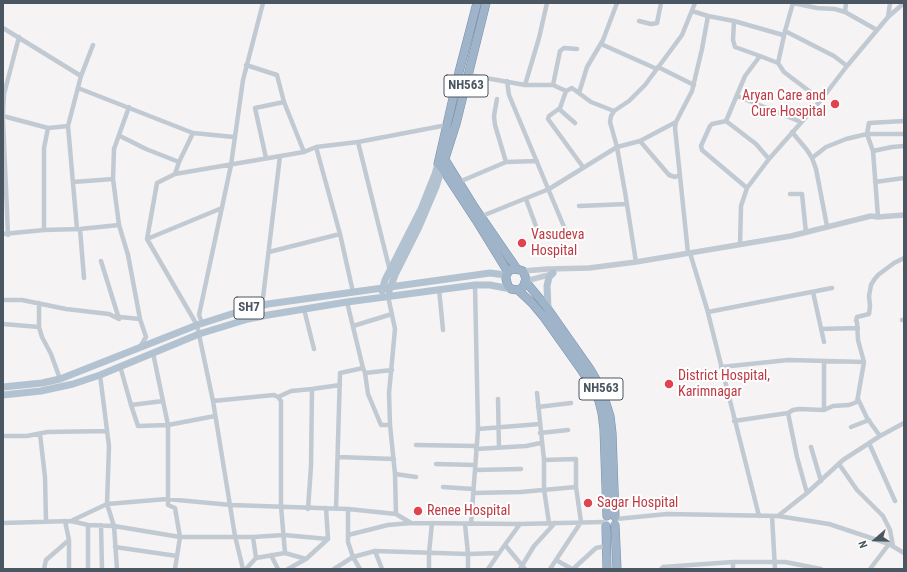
<!DOCTYPE html>
<style>
body{margin:0}
#map{position:relative;width:907px;height:572px;overflow:hidden;background:#f5f3f3;font-family:"Roboto Condensed",sans-serif}
canvas{display:block}
.frame{position:absolute;inset:0;border:4px solid #4a5661;pointer-events:none}
.north{position:absolute;left:855px;top:520px;width:40px;height:40px;-webkit-text-stroke:3px #fff;paint-order:stroke;rotate:250deg;font-size:11px;font-weight:700;line-height:16px;text-align:center;color:#4a5661}
.north::after{content:'';display:block;margin:auto;width:14px;height:18px;background:#4a5661;clip-path:polygon(50% 0,100% 100%,50% 72%,0 100%)}
</style>
<div id="map">
<canvas width="907" height="572"></canvas>
<div class="frame"></div>
<div class="north">N</div>
</div>
<script>
const context = document.querySelector('canvas').getContext('2d');
context.lineJoin = 'round';
function toPath(rows) {
  const path = new Path2D();
  for (const r of rows) {
    path.moveTo(r[0], r[1]);
    for (let i = 2; i < r.length; i += 2) path.lineTo(r[i], r[i + 1]);
  }
  return path;
}
function trace(path, color, width, dash) {
  context.strokeStyle = color;
  context.lineWidth = width;
  context.lineCap = dash ? 'butt' : 'round';
  context.setLineDash(dash || []);
  context.stroke(path);
}
function drawText(font, color, halo, rows, align = 'center') {
  context.font = font + ' "Roboto Condensed",sans-serif';
  context.lineWidth = 4;
  context.setLineDash([]);
  context.textBaseline = 'middle';
  context.strokeStyle = halo;
  context.fillStyle = color;
  for (const [text, x, y, turn = 0] of rows) {
    context.save();
    context.translate(x, y);
    context.rotate((+turn || 0) * Math.PI / 180);
    context.textAlign = isNaN(turn) ? turn : align;
    if (halo) context.strokeText(text, 0, 0);
    context.fillText(text, 0, 0);
    context.restore();
  }
}
const trunk = toPath([
 [477,3,459,72,438,164,442,168,476,220,508,272],
 [444,158,475,208,517,269],
 [442,168,456,124,486,3],
 [526,282,545,305,590,369,598,383,604,397,610,416,612,433,615,517],
 [518,290,523,287,526,279,523,271,520,270,514,269,510,270,506,275,506,279,508,286,511,289,518,290,533,304,543,316,582,371,595,391,599,401,602,413,604,429,607,516],
 [615,525,617,569],
 [606,526,607,569]
]);
trace(trunk, '#7690ad', 9);
trace(toPath([
 [692,11,708,16,734,21,783,35],
 [845,12,846,3],
 [888,17,904,3],
 [639,21,651,24,657,23,661,3],
 [734,21,733,40,735,47,760,56],
 [3,28,81,76],
 [785,31,793,3,817,8,835,9,845,12,877,30],
 [601,44,657,69],
 [778,63,784,72,821,100],
 [246,65,277,75,284,102,304,152],
 [658,67,694,85],
 [469,75,525,85,539,38,547,3],
 [507,81,509,95,514,107,567,234],
 [525,85,553,85,566,91,572,88,591,102,614,111],
 [553,85,560,51,564,48,577,49],
 [78,88,193,133],
 [566,91,560,108,549,116,548,119,583,167],
 [579,93,587,67,603,40,617,3],
 [737,96,801,122],
 [497,99,494,116,495,125,506,162],
 [129,107,114,149,113,179,119,225,128,255,140,319,146,337,140,347],
 [559,109,575,123],
 [3,113,4,94,19,37],
 [3,116,48,128,68,126],
 [3,120,8,235],
 [726,121,712,124,710,126,701,146,702,150,747,188],
 [792,132,807,150,812,158,816,169,827,226],
 [120,136,146,149,179,162],
 [234,137,193,133,179,162,175,174,157,183,147,239,197,325,213,401,235,536,243,569],
 [640,141,669,175,675,177,680,175],
 [358,142,390,271],
 [316,147,358,142,447,125],
 [873,151,892,147,904,146],
 [266,158,255,108,284,102],
 [812,158,826,147,846,139,867,134,904,134],
 [769,159,756,144,726,121,745,76,760,56,778,63,785,31,834,56,847,66],
 [175,174,304,152,316,147,340,234,353,292],
 [73,182,113,179],
 [459,182,506,162,537,161],
 [875,182,904,178],
 [790,194,802,194,806,233],
 [526,199,537,229],
 [579,206,627,204],
 [482,216,549,189,617,147,640,141,676,122],
 [878,217,873,151,867,134,869,123,904,121],
 [77,229,68,126,81,76,93,45],
 [80,229,84,278],
 [44,230,44,148,48,128],
 [3,234,44,230,80,229,119,225],
 [147,239,222,208],
 [740,245,741,206,747,188,769,159,821,100,847,66,888,17,890,3],
 [269,252,340,234],
 [688,253,675,128,676,122,692,91,702,49,708,16],
 [690,253,707,309,759,516],
 [101,261,119,319],
 [636,262,625,192,617,147,610,122,611,116,614,111,629,101,645,85,671,50,682,35,695,3],
 [439,289,443,330],
 [813,292,824,342],
 [388,296,395,329,389,393,390,425,395,474,396,514],
 [3,300,22,300,66,309,109,314,119,319,120,317,140,319],
 [347,302,363,368],
 [39,303,39,327,42,337,51,354,60,379],
 [262,306,280,156],
 [304,309,314,349],
 [708,312,832,288],
 [902,320,904,320],
 [202,323,199,315,231,165,243,80,263,3],
 [3,324,39,327],
 [353,326,392,314],
 [821,329,858,328],
 [824,361,824,410],
 [120,366,131,405,163,401,153,353],
 [721,367,788,360,864,362,858,340,857,322,856,321,857,317,869,314,870,306,869,296,871,285,874,280,878,275,894,263,904,258],
 [365,373,368,394,381,425,390,425],
 [537,393,544,460,544,489,549,523],
 [278,397,291,391,312,389],
 [498,399,499,448],
 [858,399,867,418,880,436],
 [163,401,168,425,168,505,175,508,180,537,175,569],
 [213,401,274,395,278,397,281,401,281,506,285,553],
 [131,405,138,426,168,425,215,416],
 [538,407,571,403],
 [788,413,797,457,807,493],
 [734,421,788,413,793,410,799,409,824,410,833,406,849,405,857,402,864,362],
 [851,427,869,420],
 [478,429,540,424],
 [540,433,568,430],
 [40,434,45,477,46,521],
 [3,436,27,436,47,432,107,431],
 [869,443,895,501],
 [416,445,476,446],
 [811,447,821,481],
 [476,449,526,446,541,443],
 [338,457,394,459],
 [544,460,576,459,576,487,581,522,550,569],
 [436,464,475,465],
 [839,464,857,490,883,516,890,530,893,546],
 [475,470,521,469],
 [395,474,416,477],
 [443,487,473,489],
 [473,493,521,492,576,487],
 [326,508,328,539],
 [308,509,311,466,312,389,340,385],
 [336,509,340,373,363,368,365,373,392,370],
 [772,516,775,569],
 [778,516,807,493,843,460,880,436,904,423],
 [616,519,667,514,778,516,829,524,889,544,904,553],
 [71,521,107,504,109,446,100,375],
 [3,523,71,521,88,525,114,526,180,537,253,537,284,535,328,539],
 [465,524,468,554,468,569],
 [471,524,478,429,475,285],
 [101,525,102,569],
 [348,535,388,525,411,523],
 [253,537,256,558],
 [505,545,525,569],
 [115,547,177,556],
 [375,551,382,569],
 [271,555,278,569],
 [556,560,572,569],
 [733,562,785,562,821,569],
 [44,569,46,560,69,540,65,521],
 [69,569,69,540],
 [88,569,88,525],
 [117,569,114,526,107,504,167,499,231,505,348,509],
 [246,569,256,558,285,553,306,559],
 [288,569,306,559,328,539],
 [334,569,353,557,375,551,468,554,499,553,520,524],
 [360,569,353,557,348,542,348,509,396,514,411,523,520,524,604,522],
 [429,569,429,553,432,523],
 [488,569,499,553],
 [520,569,534,546,555,523],
 [573,569,596,548,606,546],
 [661,569,663,567,733,562,733,569],
 [870,569,889,544]
]), '#c1cad2', 4.5);
trace(toPath([
 [523,271,548,269,589,268,636,262,791,236,871,216,878,217,904,215],
 [526,281,552,274]
]), '#c1cad2', 5.5);
trace(toPath([
 [382,291,385,280,421,209,435,174,438,164],
 [389,291,395,275,419,227,436,187,442,168],
 [548,308,547,286,549,277,553,273],
 [3,387,42,383,60,379,197,325,247,309,268,304,490,273,506,275],
 [3,395,41,391,73,384,100,375,199,334,248,319,268,315,347,302,475,285,490,285,511,289]
]), '#b3c2d1', 7);
trace(trunk, '#9fb4c9', 8);
for (const [x, y, r, color] of [
 [835,104,5,"#e0444e"],
 [522,243,5,"#e0444e"],
 [669,384,5,"#e0444e"],
 [588,503,5,"#e0444e"],
 [418,511,5,"#e0444e"]
]) {
  const dot = new Path2D();
  dot.arc(x, y, r, 0, 2 * Math.PI);
  context.fillStyle = color;
  context.fill(dot);
  trace(dot, '#fff', 1.5);
}
for (const [x, y, w] of [
 [466,86,44],
 [249,308,30],
 [601,389,44]
]) {
  const box = new Path2D();
  box.roundRect(x - w / 2, y - 11, w, 22, 3);
  context.fillStyle = '#fff';
  context.fill(box);
  trace(box, '#4a5661', 1);
}
drawText('bold 13px', '#4a5661', null, [
 ["NH563",466,86],
 ["SH7",249,308],
 ["NH563",601,389]
]);
drawText('14px', '#be3a42', '#fff', [
 ["Aryan Care and",826,96,"right"],
 ["Cure Hospital",826,112,"right"],
 ["Vasudeva",531,235],
 ["Hospital",531,251],
 ["District Hospital,",678,376],
 ["Karimnagar",678,392],
 ["Sagar Hospital",597,503],
 ["Renee Hospital",427,511]
], 'left');
</script>
